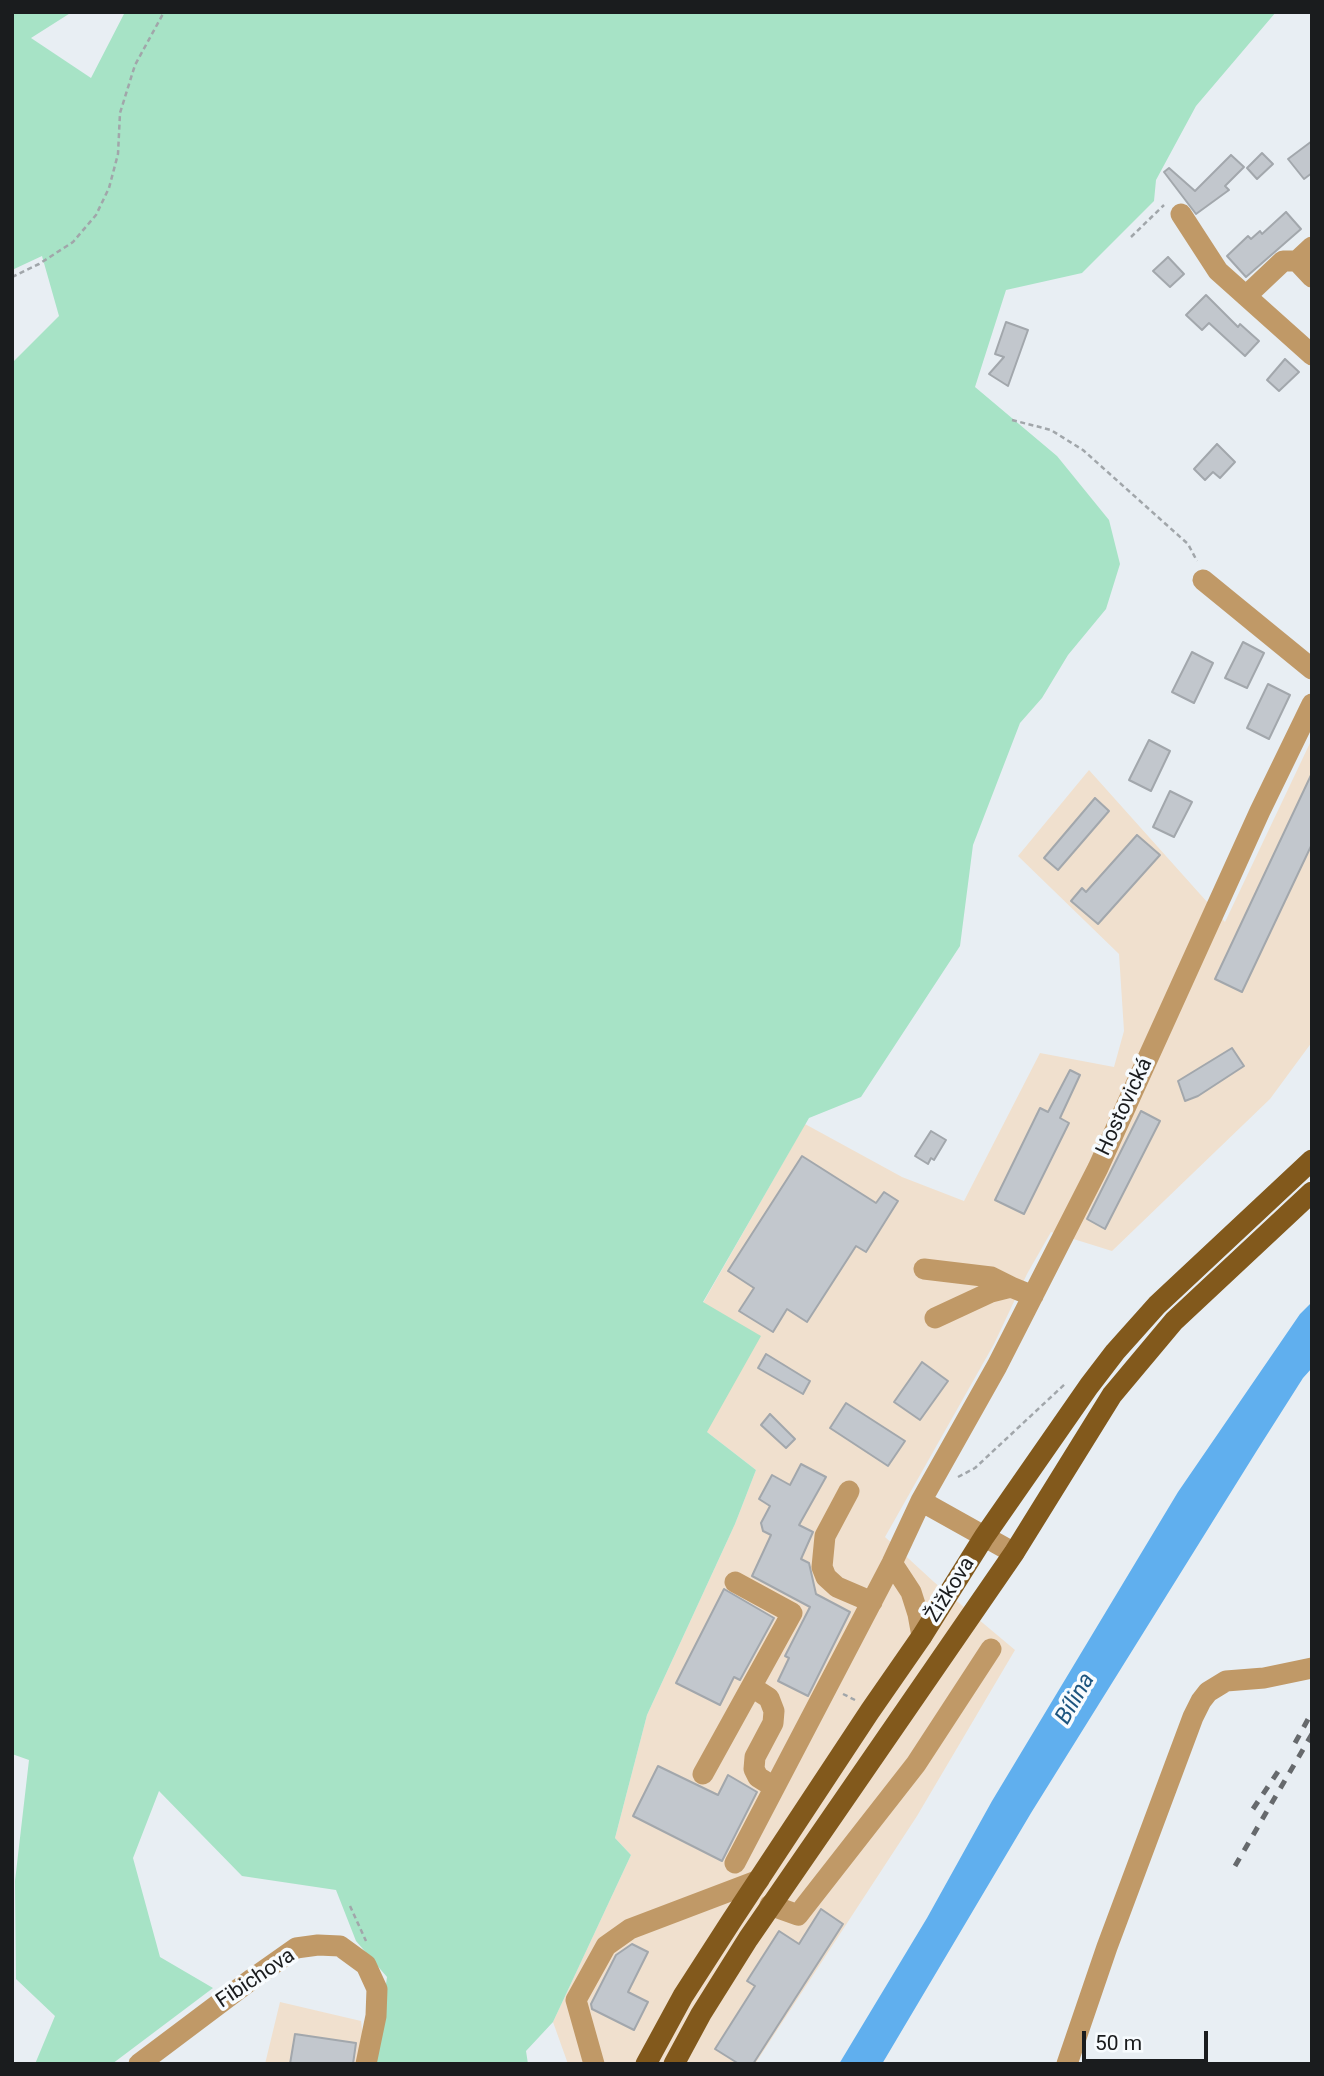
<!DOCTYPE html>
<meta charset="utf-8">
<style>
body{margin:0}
#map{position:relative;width:1324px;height:2076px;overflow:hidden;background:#e8eef3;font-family:Roboto,sans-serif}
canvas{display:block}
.frame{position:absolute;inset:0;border:14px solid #1a1c1e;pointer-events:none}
.scale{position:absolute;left:1082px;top:2031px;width:126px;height:32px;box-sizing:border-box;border:4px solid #1a1c1e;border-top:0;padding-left:9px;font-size:21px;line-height:24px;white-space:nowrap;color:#1a1c1e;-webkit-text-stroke:5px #f7fbfe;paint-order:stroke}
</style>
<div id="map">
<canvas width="1324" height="2076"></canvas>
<div class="frame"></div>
<div class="scale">50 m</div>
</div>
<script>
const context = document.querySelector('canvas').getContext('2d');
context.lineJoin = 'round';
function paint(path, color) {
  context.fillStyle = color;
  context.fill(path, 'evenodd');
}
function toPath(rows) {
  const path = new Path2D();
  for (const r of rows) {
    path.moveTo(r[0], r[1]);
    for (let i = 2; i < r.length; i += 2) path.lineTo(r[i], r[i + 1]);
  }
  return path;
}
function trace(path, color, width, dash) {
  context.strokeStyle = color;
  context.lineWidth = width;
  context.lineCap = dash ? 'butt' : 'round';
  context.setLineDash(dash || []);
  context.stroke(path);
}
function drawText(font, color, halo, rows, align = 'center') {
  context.font = font + ' Roboto,sans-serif';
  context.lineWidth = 7;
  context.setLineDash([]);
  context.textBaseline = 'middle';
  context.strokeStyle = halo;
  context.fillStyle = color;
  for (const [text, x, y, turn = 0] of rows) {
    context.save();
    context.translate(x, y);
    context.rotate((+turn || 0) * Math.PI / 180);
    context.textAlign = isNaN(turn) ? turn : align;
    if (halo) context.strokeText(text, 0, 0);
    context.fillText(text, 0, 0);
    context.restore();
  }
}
paint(toPath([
 [1310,743,1312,1042,1270,1099,1112,1251,1051,1232,1027,1274,994,1344,885,1537,934,1582,1015,1650,917,1816,755,2064,568,2064,553,2022,631,1855,615,1838,647,1715,735,1524,756,1470,707,1432,703,1303,805,1124,902,1177,964,1201,1040,1053,1114,1067,1124,1031,1119,954,1018,856,1089,770,1225,922],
 [280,2002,361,2021,363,2037,359,2064,265,2064]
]), '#f0e0ce');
paint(toPath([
 [12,12,72,12,31,38,91,78,125,12,1276,12,1196,106,1156,180,1154,201,1082,273,1006,290,975,387,1057,456,1109,520,1120,564,1106,609,1068,655,1042,698,1020,723,973,845,960,946,861,1097,809,1118,703,1302,761,1336,707,1432,756,1470,735,1524,647,1715,615,1838,631,1855,553,2022,526,2051,528,2064,375,2064,387,1977,356,1941,336,1890,242,1876,159,1791,133,1858,160,1957,213,1988,112,2064,35,2064,55,2016,16,1979,15,1881,29,1760,12,1754,12,363,59,316,42,256,12,270]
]), '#a7e3c6');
paint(toPath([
 [1312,1302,1312,1368,1303,1378,1256,1452,1031,1813,882,2064,839,2064,927,1918,992,1801,1178,1492,1300,1314]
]), '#60afee');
const building = toPath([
 [1312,141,1312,173,1304,179,1288,159,1312,141],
 [1262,153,1273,164,1257,179,1247,168,1262,153],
 [1231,155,1244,167,1225,186,1229,190,1196,214,1164,172,1169,168,1195,191,1231,155],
 [1286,212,1301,229,1246,277,1227,256,1248,236,1251,239,1260,231,1262,234,1286,212],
 [1168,257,1184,274,1170,287,1153,271,1168,257],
 [1206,295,1238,327,1240,324,1259,341,1245,356,1209,323,1202,330,1186,315,1206,295],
 [1006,322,1028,330,1008,386,989,374,1004,357,995,354,1006,322],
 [1285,359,1299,372,1279,391,1267,380,1285,359],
 [1217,444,1235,462,1220,478,1213,472,1205,480,1194,469,1217,444],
 [1243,642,1264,653,1247,688,1225,678,1243,642],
 [1192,652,1213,663,1194,703,1172,692,1192,652],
 [1268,684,1290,695,1269,739,1247,728,1268,684],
 [1149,740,1170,751,1151,791,1129,780,1149,740],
 [1312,773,1312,844,1242,992,1215,979,1312,773],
 [1170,791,1192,802,1174,837,1153,827,1170,791],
 [1095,798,1109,811,1058,870,1044,858,1095,798],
 [1137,835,1160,855,1098,924,1071,901,1082,888,1086,892,1137,835],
 [1232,1048,1244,1066,1198,1096,1185,1101,1178,1081,1232,1048],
 [1070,1070,1080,1075,1060,1118,1069,1123,1024,1214,995,1200,1040,1108,1048,1112,1070,1070],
 [1141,1111,1160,1121,1105,1229,1087,1219,1141,1111],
 [931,1131,946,1140,934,1160,931,1158,928,1164,915,1156,931,1131],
 [802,1156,876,1203,884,1192,898,1201,866,1252,856,1246,807,1322,787,1309,773,1332,739,1311,754,1288,728,1271,802,1156],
 [766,1354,810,1381,803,1394,758,1368,766,1354],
 [922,1362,948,1381,920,1420,894,1402,922,1362],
 [846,1403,905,1441,888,1466,830,1428,846,1403],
 [770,1414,795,1439,786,1448,761,1425,770,1414],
 [801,1464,826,1477,799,1525,813,1532,801,1559,809,1563,816,1594,850,1612,808,1696,778,1681,789,1658,785,1656,810,1607,752,1576,771,1535,763,1531,761,1523,770,1506,759,1499,772,1475,790,1485,801,1464],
 [724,1589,774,1618,740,1680,734,1677,720,1705,676,1683,724,1589],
 [658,1766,718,1795,728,1775,757,1792,722,1861,633,1816,658,1766],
 [821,1909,843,1924,753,2064,739,2064,715,2049,755,1986,747,1981,779,1931,799,1944,821,1909],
 [632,1944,648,1952,628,1992,648,2002,634,2030,592,2009,591,2004,616,1955,632,1944],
 [295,2034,356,2043,353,2064,290,2064,295,2034]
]);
paint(building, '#c2c7cd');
trace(building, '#a2a7ac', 2);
trace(toPath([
 [1131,237,1164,205],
 [12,277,39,264,73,242,96,215,109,188,118,154,120,113,135,65,164,12],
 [1012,420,1051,430,1083,450,1188,544,1197,561],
 [958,1477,975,1468,1066,1383],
 [843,1694,855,1700],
 [350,1906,366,1941]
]), '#a1a6aa', 2.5, [5, 3.5]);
trace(toPath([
 [1181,214,1218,271,1312,355],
 [1297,261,1312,277],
 [1246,296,1283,261,1297,261,1312,247],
 [1203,580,1312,669],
 [924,1269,991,1277,1011,1287],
 [935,1318,991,1292,1011,1287,1033,1296],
 [849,1491,825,1536,822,1567,826,1577,837,1587,872,1602],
 [921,1501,1014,1553],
 [892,1563,911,1592,918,1614,922,1636],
 [752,1687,769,1698,774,1711,773,1723,755,1757,754,1769,758,1777,774,1787],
 [703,1774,792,1613,735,1582],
 [735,1863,892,1563,921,1501,997,1366,1098,1168,1260,811,1312,704],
 [770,1905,798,1915,916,1764,991,1649],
 [139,2064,252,1979,296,1948,318,1945,340,1946,366,1965,377,1989,376,2016,366,2064],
 [594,2064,576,2000,606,1946,630,1929,759,1880],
 [1067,2064,1107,1947,1193,1717,1201,1701,1208,1692,1226,1681,1264,1678,1312,1668]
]), '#c09967', 21);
trace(toPath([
 [646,2064,683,1996,732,1920,870,1711,922,1636,984,1537,1089,1386,1115,1352,1157,1305,1312,1160],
 [674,2064,701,2014,748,1939,1014,1553,1112,1395,1174,1321,1312,1192]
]), '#82591c', 21);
trace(toPath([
 [1295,1743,1312,1712],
 [1253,1809,1279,1770],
 [1235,1866,1312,1734]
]), '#66696c', 5, [9, 9]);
drawText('21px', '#1a1c1e', '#f7fbfe', [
 ["Hostovická",1125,1107,-65],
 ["Žižkova",951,1590,-58],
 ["Fibichova",256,1979,-34]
]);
drawText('italic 23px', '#1d557f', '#f7fbfe', [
 ["Bílina",1076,1699,-60]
]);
</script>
